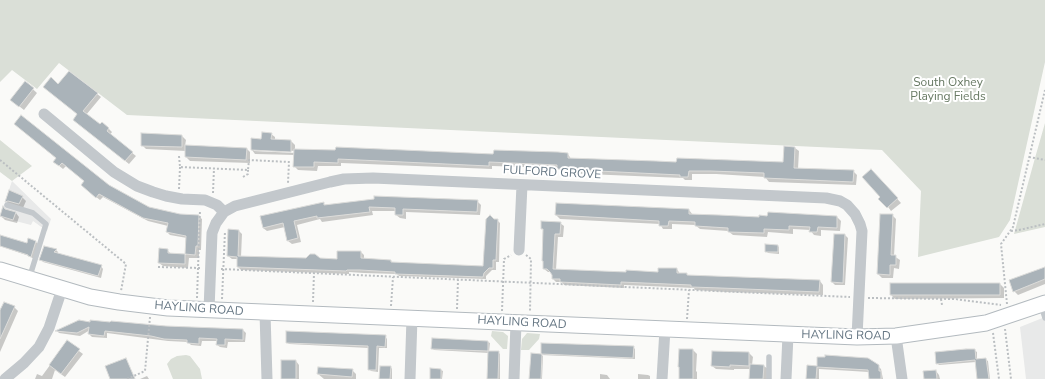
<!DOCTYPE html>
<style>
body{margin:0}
canvas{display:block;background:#fafaf8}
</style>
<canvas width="1045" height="379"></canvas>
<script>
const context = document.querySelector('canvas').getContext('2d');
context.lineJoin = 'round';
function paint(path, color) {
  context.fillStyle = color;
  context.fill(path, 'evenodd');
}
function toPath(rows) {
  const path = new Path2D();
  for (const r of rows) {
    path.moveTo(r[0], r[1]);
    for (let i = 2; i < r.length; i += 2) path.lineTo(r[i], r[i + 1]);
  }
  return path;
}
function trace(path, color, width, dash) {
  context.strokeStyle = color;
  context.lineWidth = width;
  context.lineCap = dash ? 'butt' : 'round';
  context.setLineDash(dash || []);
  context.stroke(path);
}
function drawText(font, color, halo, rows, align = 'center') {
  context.font = font + ' "Nunito Sans",sans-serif';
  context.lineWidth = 4;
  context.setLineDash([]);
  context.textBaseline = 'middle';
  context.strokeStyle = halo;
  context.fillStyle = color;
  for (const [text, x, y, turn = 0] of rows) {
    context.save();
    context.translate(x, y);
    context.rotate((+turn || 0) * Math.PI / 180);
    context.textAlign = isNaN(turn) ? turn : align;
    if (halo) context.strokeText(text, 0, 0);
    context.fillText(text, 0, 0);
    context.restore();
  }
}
paint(toPath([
 [12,181,51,219,47,231,33,221,31,225,0,217],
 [1045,317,1045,379,1026,379,1020,327]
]), '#e8e9e9');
paint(toPath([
 [0,0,1045,0,1045,62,1010,220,999,237,918,257,921,191,882,150,127,115,59,63,37,89,12,70,0,82],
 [1045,123,1045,227,1014,234,1035,158],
 [0,140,32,166,12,181,0,172],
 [492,331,503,332,508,336,507,349,503,349,491,336],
 [527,333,540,334,539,339,529,350,521,350,522,339],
 [186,355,190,356,200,369,202,379,173,379,167,364,171,359,177,356]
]), '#dadfd7');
paint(toPath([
 [69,72,101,97,86,115,100,126,102,123,109,129,112,132,110,135,136,156,129,164,78,123,78,115,59,85],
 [25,82,37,93,24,110,15,103],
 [15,124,108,186,149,208,180,215,198,216,202,219,201,250,199,250,199,258,189,258,188,268,163,266,159,263,167,250,171,254,186,255,187,238,170,235,167,232,168,226,148,221,103,197,100,200,86,189,85,182,66,166,63,169,58,165,57,159],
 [271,134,275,137,275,140,291,141,295,145,295,150,494,156,568,154,571,159,677,163,784,163,795,148,799,151,798,169,853,171,857,175,856,185,769,182,765,177,716,174,692,174,692,180,685,180,683,178,562,173,558,168,492,166,492,169,341,163,341,166,318,166,317,171,298,170,294,166,295,155,255,154,252,150,262,140],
 [254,149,296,151,296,153,254,151],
 [182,136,186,140,185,146,246,148,250,152,250,163,190,161,186,157,186,151,146,149,142,145],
 [875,174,901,203,891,211,881,197],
 [22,197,26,201,23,208,9,205,6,201],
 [477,201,481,205,480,215,406,212,406,219,400,218,396,215,396,211,372,211,373,215,322,222,320,219,297,225,301,242,292,244,288,241,285,227,267,231,263,228,323,203,326,206],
 [6,210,16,213,19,217,17,223,5,220,1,216],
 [689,210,693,215,760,218,837,217,841,221,840,231,821,230,821,236,814,235,810,230,793,229,793,234,768,232,767,237,733,235,728,231,700,229,695,225,672,224,672,229,663,229,660,224,560,219,556,215],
 [892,215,896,219,894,256,900,260,899,269,894,268,893,278,882,278,878,274],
 [494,220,497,220,500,223,499,262,496,262,496,270,492,270,486,276,486,279,399,276,397,274,364,273,349,272,349,274,241,270,238,267,238,259,232,259,228,256,229,230,239,231,242,234,241,257,338,260,361,252,364,255,364,260,391,261,393,263,484,267],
 [560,223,564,226,563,237,558,237,556,270,626,273,659,273,677,269,680,274,686,274,688,276,820,281,823,285,823,295,726,292,695,290,694,288,624,285,624,288,564,285,562,282,556,282,553,279,553,275,551,272,548,272,544,269,544,263,543,261,544,230,542,228],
 [845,235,848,238,845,285,835,285,832,282],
 [29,240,36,242,38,244,34,259,29,256,0,246,0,242,27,244],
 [778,246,779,247,779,254,768,253,766,251],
 [44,247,56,250,58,252,57,254,101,266,103,269,101,278,43,262,41,259],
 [1045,267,1045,284,1018,295,1014,291],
 [1000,284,1004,288,1004,298,895,299,891,295],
 [14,307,18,311,0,352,0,313],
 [79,321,166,327,243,330,246,333,245,342,228,342,227,348,220,347,217,345,218,341,202,341,201,346,191,345,188,342,168,341,107,333,107,338,92,337,89,334,90,330,80,336,59,333,57,331],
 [385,336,387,339,387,348,379,348,378,372,371,371,369,369,369,348,289,344,287,342],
 [67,342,83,354,65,377,55,370,52,379,35,379,37,374,42,376],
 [488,342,490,343,489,352,498,352,500,354,500,379,488,379,489,353,434,350,432,348],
 [633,347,635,349,635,359,541,355,543,356,542,379,531,379,532,354,544,355,542,353],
 [693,350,697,354,696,371,697,372,697,379,679,379],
 [974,350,977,352,977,359,985,359,988,361,990,379,978,379,976,362,939,365,937,363],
 [749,353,753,357,752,365,764,366,768,369,767,379,750,379,751,369,734,369,734,370,716,369,712,366],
 [296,361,299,365,299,379,282,379],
 [808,366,878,366,881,369,883,379,870,379,869,372,819,369,819,379,806,379],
 [391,367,392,369,392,379,380,379],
 [352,370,356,374,356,379,324,379,318,374],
 [441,370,443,371,442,379,431,379],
 [936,371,939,375,940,379,925,379],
 [600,374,607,375,610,379,600,379],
 [638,374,648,375,650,376,650,379,638,379],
 [147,376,149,379,140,379]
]), '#0003');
const building = toPath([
 [69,71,98,93,83,111,100,124,102,122,109,128,107,131,133,152,125,161,73,120,77,114,43,87,51,77,58,84,69,71],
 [25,81,34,88,19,107,10,100,25,81],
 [21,115,109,185,149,207,180,214,199,215,198,246,196,246,195,255,185,254,185,264,158,263,159,248,168,249,168,253,185,254,186,236,166,232,168,223,143,218,99,194,96,198,81,185,84,181,62,163,59,166,53,162,56,158,14,124,21,115],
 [262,132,272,133,271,139,291,140,291,152,251,150,251,138,261,139,262,132],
 [141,133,182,135,182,147,141,146,141,133],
 [185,145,247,148,246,160,185,157,185,145],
 [784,146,795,147,794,168,854,170,853,182,764,178,764,173,711,171,689,171,688,177,680,177,680,175,557,169,557,165,489,162,489,166,338,159,338,163,314,162,314,167,293,167,294,149,335,150,336,147,493,154,494,150,558,152,568,153,568,158,656,161,676,162,677,158,783,162,784,146],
 [871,169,898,198,887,208,878,199,880,197,862,177,871,169],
 [9,190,23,196,19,204,8,201,5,202,9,190],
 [374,196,478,200,477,212,403,209,403,215,395,215,395,208,369,207,370,212,317,218,317,216,294,221,298,238,287,241,283,223,263,228,260,216,324,202,324,205,374,199,374,196],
 [556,203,689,209,689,214,719,215,759,217,759,215,767,216,768,212,837,216,837,228,818,227,817,232,809,232,810,227,789,226,789,230,764,229,764,233,728,232,728,228,695,226,695,222,669,221,668,226,659,226,659,221,555,215,556,203],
 [3,206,5,209,16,212,13,220,0,216,3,206],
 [880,214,893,214,891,255,896,255,896,265,890,265,890,275,877,274,880,214],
 [490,215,494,219,498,219,496,260,493,260,493,268,489,268,484,273,483,277,395,274,395,272,360,270,347,270,346,271,237,267,237,257,227,256,228,229,239,230,238,256,306,258,310,254,315,254,320,258,337,259,337,251,361,251,361,258,391,260,391,262,483,266,486,219,490,215],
 [541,221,561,222,560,234,555,234,553,269,626,272,626,270,658,272,658,268,677,268,677,273,687,273,687,275,820,280,819,292,721,288,691,287,691,285,621,282,621,285,560,282,560,279,552,279,552,275,550,272,547,269,543,269,543,261,542,261,543,229,541,229,541,221],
 [834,234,845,234,843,283,831,282,834,234],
 [0,235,27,243,28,238,36,241,31,257,28,256,28,255,0,246,0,235],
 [765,244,778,245,778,252,765,252,765,244],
 [44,246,57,249,54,252,102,265,98,276,39,260,44,246],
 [1045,267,1045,279,1013,292,1009,280,1045,267],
 [890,283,1000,283,1000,295,890,295,890,283],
 [4,302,15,306,0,339,0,310,4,302],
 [79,320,90,322,90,320,110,322,111,321,166,326,243,329,243,340,225,339,225,345,216,345,217,339,199,338,199,344,187,343,187,340,164,339,151,336,105,331,104,336,88,334,89,327,77,333,55,331,79,320],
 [286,331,386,335,385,347,377,346,376,370,368,370,368,346,286,343,286,331],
 [432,338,488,341,488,351,431,349,432,338],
 [67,340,80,349,61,374,49,365,67,340],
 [541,343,634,346,633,358,541,354,541,343],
 [679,349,693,349,693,379,679,379,679,367,678,367,679,349],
 [966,349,975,349,976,359,986,358,989,379,977,379,975,360,936,364,935,352,966,349],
 [488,351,499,351,498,379,487,379,488,351],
 [712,351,749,352,749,366,730,365,730,367,711,366,712,351],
 [531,353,542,354,541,379,529,379,531,353],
 [825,355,868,358,879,365,879,371,881,371,881,379,869,379,868,370,817,367,816,379,806,379,807,365,817,366,817,357,825,357,825,355],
 [126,358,135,379,110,379,105,366,126,358],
 [281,360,296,360,296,379,281,379,281,360],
 [750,364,764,365,763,379,749,379,750,364],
 [380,366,391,366,390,379,379,379,380,366],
 [318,367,353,369,352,377,317,374,318,367],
 [430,368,441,369,441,379,430,379,430,368],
 [936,370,937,379,924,379,923,371,936,370]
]);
paint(building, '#aab3b9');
trace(building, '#dcdcda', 1);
const secondary = toPath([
 [0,270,90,297,119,302,168,308,857,337,896,336,986,323,1045,303]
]);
trace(secondary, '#b3babf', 17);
trace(toPath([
 [179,156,180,167,248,170,249,160,289,162,288,183],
 [1029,157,1045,160],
 [0,160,126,264,121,291],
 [243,177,248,174,248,170],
 [179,189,180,167],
 [213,193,214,168],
 [1011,231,1019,230,1045,224],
 [526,255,531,259,530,312],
 [158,267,201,268],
 [221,269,850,297],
 [197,298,200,210],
 [868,298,955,299,1001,305],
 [222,299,225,231],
 [941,299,942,305],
 [313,302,314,273],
 [1007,304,1001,244,1013,227,1045,90],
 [391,306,393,277],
 [457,309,458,280],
 [502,311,504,259,511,255],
 [687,319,689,290],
 [1005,329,1011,379],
 [993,333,999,379],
 [127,379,145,371,150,317]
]), '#bbbfc2', 2, [2, 2]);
trace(toPath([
 [7,205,33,213,46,224,29,279],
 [1041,305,1045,318],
 [769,357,769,379]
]), '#c3c8cc', 5.5);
trace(toPath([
 [44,114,114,172,137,186,153,192,166,196,182,199,205,200,217,205,224,212],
 [519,250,522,185],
 [209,310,212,233,216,223,224,212,235,206,330,182,344,179,373,178,826,198,840,201,847,205,855,214,860,224,862,231,857,337],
 [265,313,267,379],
 [896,336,902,379],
 [5,379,24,363,39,347,49,328,62,289],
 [410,379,412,318],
 [514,379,516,323],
 [662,379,665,329],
 [786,379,788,335]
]), '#c3c8cc', 11);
trace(secondary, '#fff', 15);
drawText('12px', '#687a64', '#fff', [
 ["South Oxhey",948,83],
 ["Playing Fields",948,97]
]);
drawText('12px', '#657683', '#fff', [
 ["FULFORD GROVE",552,173,3],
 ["HAYLING ROAD",199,309,4],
 ["HAYLING ROAD",522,323,3],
 ["HAYLING ROAD",846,336,1]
]);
</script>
